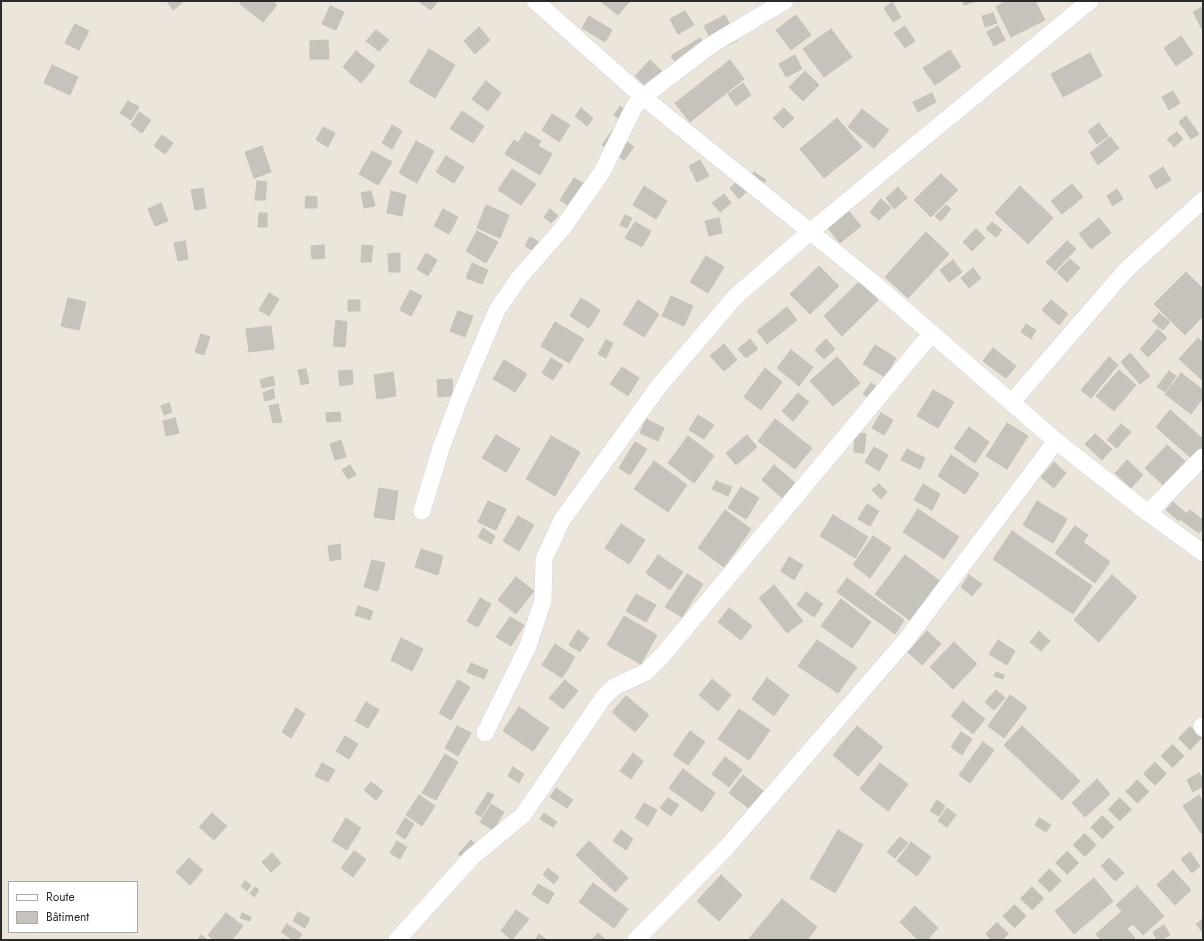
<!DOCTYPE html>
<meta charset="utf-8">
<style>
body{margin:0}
#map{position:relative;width:1204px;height:941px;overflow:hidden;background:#ebe5dc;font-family:Jost,sans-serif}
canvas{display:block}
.frame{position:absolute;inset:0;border:2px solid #2a2a2a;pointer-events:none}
.legend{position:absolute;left:8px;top:881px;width:130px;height:52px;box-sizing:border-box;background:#fff;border:1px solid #aaa;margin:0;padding:5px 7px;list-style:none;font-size:12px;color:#2a2a2a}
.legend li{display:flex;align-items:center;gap:8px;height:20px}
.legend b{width:20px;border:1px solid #aaa}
</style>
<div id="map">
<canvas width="1204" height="941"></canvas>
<div class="frame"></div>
<ul class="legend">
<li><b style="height:5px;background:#fff"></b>Route</li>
<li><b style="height:11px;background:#c6c2bc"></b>Bâtiment</li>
</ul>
</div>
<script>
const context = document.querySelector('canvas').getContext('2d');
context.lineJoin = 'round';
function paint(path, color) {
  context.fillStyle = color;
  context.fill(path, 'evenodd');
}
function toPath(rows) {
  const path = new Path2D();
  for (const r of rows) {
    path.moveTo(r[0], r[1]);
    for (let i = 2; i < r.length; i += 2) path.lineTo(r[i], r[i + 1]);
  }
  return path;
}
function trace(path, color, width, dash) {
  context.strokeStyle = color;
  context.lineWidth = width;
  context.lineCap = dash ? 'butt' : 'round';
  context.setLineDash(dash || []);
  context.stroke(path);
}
const building = toPath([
 [167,1,184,1,173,10,167,1],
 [242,1,272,1,277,5,263,22,240,4,242,1],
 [418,1,438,1,431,10,418,1],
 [600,1,630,1,618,15,600,1],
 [963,1,977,1,964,5,963,1],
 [1006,1,1035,1,1045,20,1011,37,996,7,1006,1],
 [892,2,901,17,893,22,884,8,892,2],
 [330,6,344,12,336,30,322,24,330,6],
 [1203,7,1203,31,1193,12,1203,7],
 [685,11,694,25,678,34,670,19,685,11],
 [993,13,997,23,985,27,982,16,993,13],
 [725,15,738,40,717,51,704,26,725,15],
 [796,15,811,35,791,50,776,30,796,15],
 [589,16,612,30,605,42,582,28,589,16],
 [75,24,89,31,79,50,65,43,75,24],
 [905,26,915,41,905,48,894,33,905,26],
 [998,26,1005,40,994,46,987,32,998,26],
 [479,27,490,40,475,54,464,41,479,27],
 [831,29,852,57,824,77,803,49,831,29],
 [376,30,389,40,379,51,366,41,376,30],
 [1181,36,1193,54,1176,66,1164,48,1181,36],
 [700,38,711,55,683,73,671,56,700,38],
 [328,40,329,59,310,59,310,41,328,40],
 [429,49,455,65,435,98,409,82,429,49],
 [950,50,961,67,935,85,923,68,950,50],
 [356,51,375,66,361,83,343,67,356,51],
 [1090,53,1102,76,1063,97,1051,74,1090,53],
 [795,55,802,69,786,77,779,64,795,55],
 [650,60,664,73,649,89,635,76,650,60],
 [730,60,744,79,690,122,675,103,730,60],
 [52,65,78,77,70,95,44,83,52,65],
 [805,71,819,85,803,101,789,87,805,71],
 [486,81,501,93,488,111,472,99,486,81],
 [743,83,751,95,736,106,728,94,743,83],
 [1173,91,1180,103,1169,110,1162,97,1173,91],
 [932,93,936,102,918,112,913,102,932,93],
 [128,101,139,107,131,120,120,113,128,101],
 [620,106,628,113,623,121,614,115,620,106],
 [581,108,593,118,587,126,575,116,581,108],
 [784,108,794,118,783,128,773,118,784,108],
 [862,109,889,130,874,148,848,127,862,109],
 [462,111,484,126,473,143,450,129,462,111],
 [139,112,151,120,142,133,131,125,139,112],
 [552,114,570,125,559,142,542,130,552,114],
 [1186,116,1199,134,1191,139,1179,122,1186,116],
 [837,118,862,147,824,178,800,149,837,118],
 [1099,123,1108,136,1097,144,1088,131,1099,123],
 [392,125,402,131,392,149,382,143,392,125],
 [323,127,335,133,328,147,316,140,323,127],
 [612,131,634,147,624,160,602,145,612,131],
 [525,132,541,141,538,146,552,154,540,175,505,154,514,140,518,143,525,132],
 [1177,132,1183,139,1174,147,1167,139,1177,132],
 [162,135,173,143,165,154,154,146,162,135],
 [1110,137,1119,148,1098,165,1090,153,1110,137],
 [416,141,434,151,417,183,399,173,416,141],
 [262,146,271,172,254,178,245,152,262,146],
 [372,151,392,162,378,185,359,174,372,151],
 [446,156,464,167,454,183,436,172,446,156],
 [700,160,709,176,697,182,689,166,700,160],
 [1163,167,1171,180,1156,189,1149,176,1163,167],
 [512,169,536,184,521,205,498,190,512,169],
 [754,172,766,180,762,187,749,180,754,172],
 [941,174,958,190,931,217,914,200,941,174],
 [574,178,592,188,578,212,560,200,574,178],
 [739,180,748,190,739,199,730,188,739,180],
 [257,181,267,182,265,200,255,200,257,181],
 [1072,184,1083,197,1062,214,1051,201,1072,184],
 [644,186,667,201,656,219,633,205,644,186],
 [1020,186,1053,218,1028,244,995,213,1020,186],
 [898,187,907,198,894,209,886,198,898,187],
 [203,188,206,208,195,210,191,190,203,188],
 [1117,189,1123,199,1113,206,1107,196,1117,189],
 [371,191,375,206,364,208,361,193,371,191],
 [391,191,406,195,402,216,387,213,391,191],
 [724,194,731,203,720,212,712,203,724,194],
 [306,196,317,197,317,208,305,208,306,196],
 [881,199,891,208,879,220,870,212,881,199],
 [161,203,168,221,155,226,148,209,161,203],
 [486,205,509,215,500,238,477,228,486,205],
 [946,205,951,209,941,221,935,216,946,205],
 [443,209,458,217,449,234,434,226,443,209],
 [550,209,558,216,551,223,544,217,550,209],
 [848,210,861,226,840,243,827,227,848,210],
 [259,213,267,213,267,227,258,227,259,213],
 [625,215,632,218,627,228,620,225,625,215],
 [719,218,722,233,709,236,705,221,719,218],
 [1099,218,1111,233,1091,249,1079,234,1099,218],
 [635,222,651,231,642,247,625,238,635,222],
 [992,222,1002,230,996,237,986,229,992,222],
 [976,229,985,238,972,251,963,242,976,229],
 [477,231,498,242,486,263,466,251,477,231],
 [926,232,949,254,908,298,885,277,926,232],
 [530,237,541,243,536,252,525,246,530,237],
 [185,241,188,259,178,261,174,243,185,241],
 [1067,241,1076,249,1055,271,1046,262,1067,241],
 [324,245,325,258,312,259,311,246,324,245],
 [362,245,373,246,371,262,361,262,362,245],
 [400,253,400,272,389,272,388,254,400,253],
 [426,253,437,260,428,276,417,269,426,253],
 [706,256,724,267,708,293,690,282,706,256],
 [1070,259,1080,268,1067,282,1057,272,1070,259],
 [953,260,962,272,949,282,940,270,953,260],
 [472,263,488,270,482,284,466,278,472,263],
 [819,266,839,286,810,314,790,294,819,266],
 [973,268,981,278,969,288,961,278,973,268],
 [1186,272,1203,289,1203,316,1185,335,1154,304,1186,272],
 [860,281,878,300,842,336,824,316,860,281],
 [410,290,422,296,411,316,400,310,410,290],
 [269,293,279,299,269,316,259,310,269,293],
 [671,296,693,306,684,326,662,316,671,296],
 [68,298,86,302,79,330,61,326,68,298],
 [581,298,600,310,589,328,570,316,581,298],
 [348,300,360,300,360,311,348,311,348,300],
 [638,300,659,314,644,337,623,324,638,300],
 [1051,300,1068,314,1059,325,1042,310,1051,300],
 [787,307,797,320,767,344,757,331,787,307],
 [458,311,473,316,465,337,450,331,458,311],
 [1159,313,1170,322,1163,330,1152,321,1159,313],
 [336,320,347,322,345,347,333,346,336,320],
 [555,322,584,339,569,363,541,346,555,322],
 [1026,324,1036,330,1031,339,1021,332,1026,324],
 [271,326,274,349,249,352,246,329,271,326],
 [1158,329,1167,338,1148,357,1140,349,1158,329],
 [201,334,210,337,204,355,195,352,201,334],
 [1198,338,1203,343,1203,381,1179,359,1198,338],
 [750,339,758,349,746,358,738,349,750,339],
 [826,339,835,349,824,359,815,350,826,339],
 [606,340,613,343,606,358,598,354,606,340],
 [724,344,737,360,724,371,710,356,724,344],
 [875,345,896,358,885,377,863,364,875,345],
 [993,348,1016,366,1006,378,983,361,993,348],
 [791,350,813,367,799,386,777,368,791,350],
 [1130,353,1150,376,1140,384,1121,362,1130,353],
 [837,357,860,383,833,406,810,381,837,357],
 [1109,357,1118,365,1091,398,1081,390,1109,357],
 [551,358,563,365,553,380,542,373,551,358],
 [504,360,527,374,515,392,493,379,504,360],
 [622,367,639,378,628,396,610,384,622,367],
 [765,368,782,382,761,410,744,397,765,368],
 [306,369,309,383,301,385,298,370,306,369],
 [352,370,353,384,340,386,338,371,352,370],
 [1119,370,1136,385,1114,411,1096,396,1119,370],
 [1169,371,1176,376,1165,392,1157,387,1169,371],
 [393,372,396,396,377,399,374,375,393,372],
 [1181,373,1203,390,1203,398,1191,414,1165,394,1181,373],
 [273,376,275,385,262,388,260,380,273,376],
 [452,379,453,396,438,397,437,380,452,379],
 [871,383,880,389,872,400,863,394,871,383],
 [273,389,275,398,265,401,263,393,273,389],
 [933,390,954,402,938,428,917,416,933,390],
 [798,393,809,402,793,421,782,411,798,393],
 [169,403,172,412,164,415,161,406,169,403],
 [278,404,282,422,273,423,269,406,278,404],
 [1170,410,1203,439,1203,446,1192,459,1156,427,1170,410],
 [340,412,341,421,327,422,326,413,340,412],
 [881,413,893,420,884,435,872,428,881,413],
 [698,415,714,425,704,439,689,430,698,415],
 [175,418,179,433,166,436,163,421,175,418],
 [646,419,664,428,658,441,640,433,646,419],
 [775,419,812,448,795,469,758,441,775,419],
 [1007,423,1028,436,1007,469,986,456,1007,423],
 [1121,424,1131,432,1117,448,1107,440,1121,424],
 [969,427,989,442,975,463,954,448,969,427],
 [855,433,866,434,864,453,854,452,855,433],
 [1095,434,1112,449,1102,460,1085,444,1095,434],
 [496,435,520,449,506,472,482,458,496,435],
 [747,435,757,447,736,465,726,453,747,435],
 [551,436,580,452,555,496,526,479,551,436],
 [688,436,714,456,694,483,668,463,688,436],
 [341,440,346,457,335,460,330,444,341,440],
 [635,442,647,449,630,475,619,468,635,442],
 [1167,445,1185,461,1163,485,1145,468,1167,445],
 [874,447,888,455,879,471,865,462,874,447],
 [907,449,925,458,920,469,901,460,907,449],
 [951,455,979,474,965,494,938,476,951,455],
 [1127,460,1143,475,1131,488,1115,473,1127,460],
 [654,461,687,485,668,512,634,489,654,461],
 [1054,462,1066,473,1054,488,1041,477,1054,462],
 [350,465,356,475,348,479,342,470,350,465],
 [774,465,795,483,782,498,762,480,774,465],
 [716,481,732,487,728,496,712,489,716,481],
 [879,484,887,492,881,499,872,490,879,484],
 [923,484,940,494,932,510,914,500,923,484],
 [741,487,759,498,746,519,728,508,741,487],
 [379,488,398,491,394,520,374,517,379,488],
 [488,501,506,509,496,530,478,522,488,501],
 [1037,501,1067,519,1053,543,1023,525,1037,501],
 [1173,502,1186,513,1179,521,1166,510,1173,502],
 [867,504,879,511,870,526,858,519,867,504],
 [918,509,959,537,944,559,903,532,918,509],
 [725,510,751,529,724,567,698,548,725,510],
 [1190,510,1203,520,1203,528,1199,533,1181,520,1190,510],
 [833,515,868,537,855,558,820,536,833,515],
 [518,516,534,525,519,551,503,541,518,516],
 [621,524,645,540,629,564,605,548,621,524],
 [1075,526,1088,535,1083,542,1110,562,1095,583,1055,553,1075,526],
 [483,528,495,536,491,544,478,537,483,528],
 [1012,531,1092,586,1073,614,993,559,1012,531],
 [873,536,891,548,870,578,853,565,873,536],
 [340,544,341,559,330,561,328,546,340,544],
 [421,549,443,556,438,575,415,567,421,549],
 [658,555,683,572,670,590,646,573,658,555],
 [905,555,941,582,912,622,875,594,905,555],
 [789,557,803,565,794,580,781,571,789,557],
 [372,560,385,563,378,591,364,587,372,560],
 [687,574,703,584,682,617,665,607,687,574],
 [969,575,982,584,972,596,961,587,969,575],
 [1112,575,1137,597,1099,642,1074,620,1112,575],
 [516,577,534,591,516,614,498,600,516,577],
 [847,578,904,620,895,634,837,592,847,578],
 [774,585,803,621,787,633,759,598,774,585],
 [806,592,823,604,814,617,797,605,806,592],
 [636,594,656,605,646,622,626,611,636,594],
 [480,598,491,604,478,627,467,621,480,598],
 [841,599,871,622,852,648,821,626,841,599],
 [358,606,373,611,370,620,355,615,358,606],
 [729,608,752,626,741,640,718,622,729,608],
 [624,616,657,635,641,664,607,645,624,616],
 [510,617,524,625,511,646,496,637,510,617],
 [578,630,589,638,580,652,569,645,578,630],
 [927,631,941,644,922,665,908,652,927,631],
 [1039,631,1050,641,1041,651,1030,642,1039,631],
 [401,638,423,649,412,671,391,660,401,638],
 [817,640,857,667,838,693,798,666,817,640],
 [998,640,1015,651,1007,665,989,654,998,640],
 [954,642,977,664,953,689,930,667,954,642],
 [555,644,575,657,562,678,542,665,555,644],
 [471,663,488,670,484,679,467,672,471,663],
 [996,672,1004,675,1003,679,994,676,996,672],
 [767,678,789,695,774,716,752,699,767,678],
 [712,679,731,695,718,711,699,695,712,679],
 [458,680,470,687,451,720,439,713,458,680],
 [565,680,578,691,563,709,549,698,565,680],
 [996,690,1005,698,994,710,985,702,996,690],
 [1010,695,1027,707,1004,738,988,726,1010,695],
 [626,696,649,715,635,732,612,712,626,696],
 [963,701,985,719,973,734,951,716,963,701],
 [366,702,379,710,368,728,355,721,366,702],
 [519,707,549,728,533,751,503,731,519,707],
 [296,708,305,714,291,738,282,732,296,708],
 [739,709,770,730,749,760,718,739,739,709],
 [457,726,471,733,458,756,445,748,457,726],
 [857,726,883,747,858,776,833,755,857,726],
 [1022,726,1080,781,1062,800,1004,745,1022,726],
 [690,731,705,742,688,765,673,755,690,731],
 [961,732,972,739,962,755,951,747,961,732],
 [345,736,358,744,349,759,336,751,345,736],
 [983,742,994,750,970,783,959,775,983,742],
 [633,753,643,761,631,779,620,771,633,753],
 [445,754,458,762,436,800,422,793,445,754],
 [725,757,742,770,729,787,712,774,725,757],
 [322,763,335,770,328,782,315,776,322,763],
 [880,763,908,784,888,811,860,789,880,763],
 [513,767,524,774,519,783,508,776,513,767],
 [683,769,715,793,702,812,669,788,683,769],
 [1199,773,1203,780,1203,786,1193,792,1187,780,1199,773],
 [743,775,763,791,750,809,729,793,743,775],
 [1097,779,1110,794,1085,817,1072,803,1097,779],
 [371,782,383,791,376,800,364,790,371,782],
 [556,788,573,800,567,808,550,797,556,788],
 [488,792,494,795,481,817,475,813,488,792],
 [419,795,435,806,422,826,406,815,419,795],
 [1199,795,1203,802,1203,832,1201,833,1183,806,1199,795],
 [668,798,679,805,671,816,660,808,668,798],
 [937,800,945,806,939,816,930,811,937,800],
 [644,803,657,810,648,826,635,818,644,803],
 [491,804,504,812,493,830,480,822,491,804],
 [947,808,956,815,947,827,938,821,947,808],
 [212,813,227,826,214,840,199,827,212,813],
 [544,813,557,822,553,827,540,819,544,813],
 [346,818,361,828,347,850,332,841,346,818],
 [405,818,414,824,405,839,396,833,405,818],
 [1039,818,1051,825,1046,832,1035,825,1039,818],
 [621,830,633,839,626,850,613,841,621,830],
 [838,830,863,845,835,893,810,878,838,830],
 [900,837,908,843,895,858,887,852,900,837],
 [471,840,482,851,470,865,458,854,471,840],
 [397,841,407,847,400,859,390,853,397,841],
 [589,841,628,878,615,892,576,855,589,841],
 [911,842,931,857,917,876,897,861,911,842],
 [354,851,366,859,353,877,341,868,354,851],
 [1190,852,1200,866,1192,873,1181,859,1190,852],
 [272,853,281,863,271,872,262,862,272,853],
 [189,858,203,870,190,885,176,872,189,858],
 [1109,858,1124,873,1115,881,1101,866,1109,858],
 [548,868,559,877,554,884,543,875,548,868],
 [1173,870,1191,890,1175,905,1157,885,1173,870],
 [721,875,742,895,719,921,697,901,721,875],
 [1094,878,1113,901,1074,934,1055,911,1094,878],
 [245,881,251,885,247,891,241,886,245,881],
 [593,883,628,909,614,928,579,902,593,883],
 [538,884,554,893,548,904,532,894,538,884],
 [1137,886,1164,916,1143,935,1133,924,1127,929,1135,938,1132,940,1101,940,1096,934,1122,911,1116,905,1137,886],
 [255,887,259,890,254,897,250,893,255,887],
 [782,899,817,927,807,940,748,940,782,899],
 [915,906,938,928,927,940,918,940,900,922,915,906],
 [516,910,529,919,512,940,501,931,516,910],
 [298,912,310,918,305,928,293,921,298,912],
 [226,913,243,926,232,940,214,940,208,935,226,913],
 [242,913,251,917,250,921,240,918,242,913],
 [1203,919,1203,933,1196,924,1203,919],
 [287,924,302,934,298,940,293,940,281,932,287,924],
 [1164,925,1170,935,1161,940,1157,940,1153,932,1164,925],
 [598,933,606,940,591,940,598,933],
 [539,934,547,940,535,940,539,934],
 [201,935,207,940,197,940,201,935]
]);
paint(building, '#c6c2bc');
trace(building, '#c6c1b6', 1);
trace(toPath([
 [991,940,1203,725]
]), '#c4c0b8', 17, [17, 8]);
const minor = toPath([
 [535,1,643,97,870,280,1056,441,1148,513,1203,553],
 [1012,402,1126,270,1203,200],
 [422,511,441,448,461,395,497,310,519,278,562,229,602,172,634,107,643,97,711,45,785,1],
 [1148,513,1203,457],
 [1202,726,1203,728],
 [485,733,528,646,543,600,544,559,562,520,659,386,735,297,811,231,1090,1],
 [397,940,471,858,523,815,603,698,614,687,646,672,662,656,932,333],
 [636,940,726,848,906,640,1056,441]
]);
trace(minor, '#d2d4e1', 18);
trace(minor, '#fff', 17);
</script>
